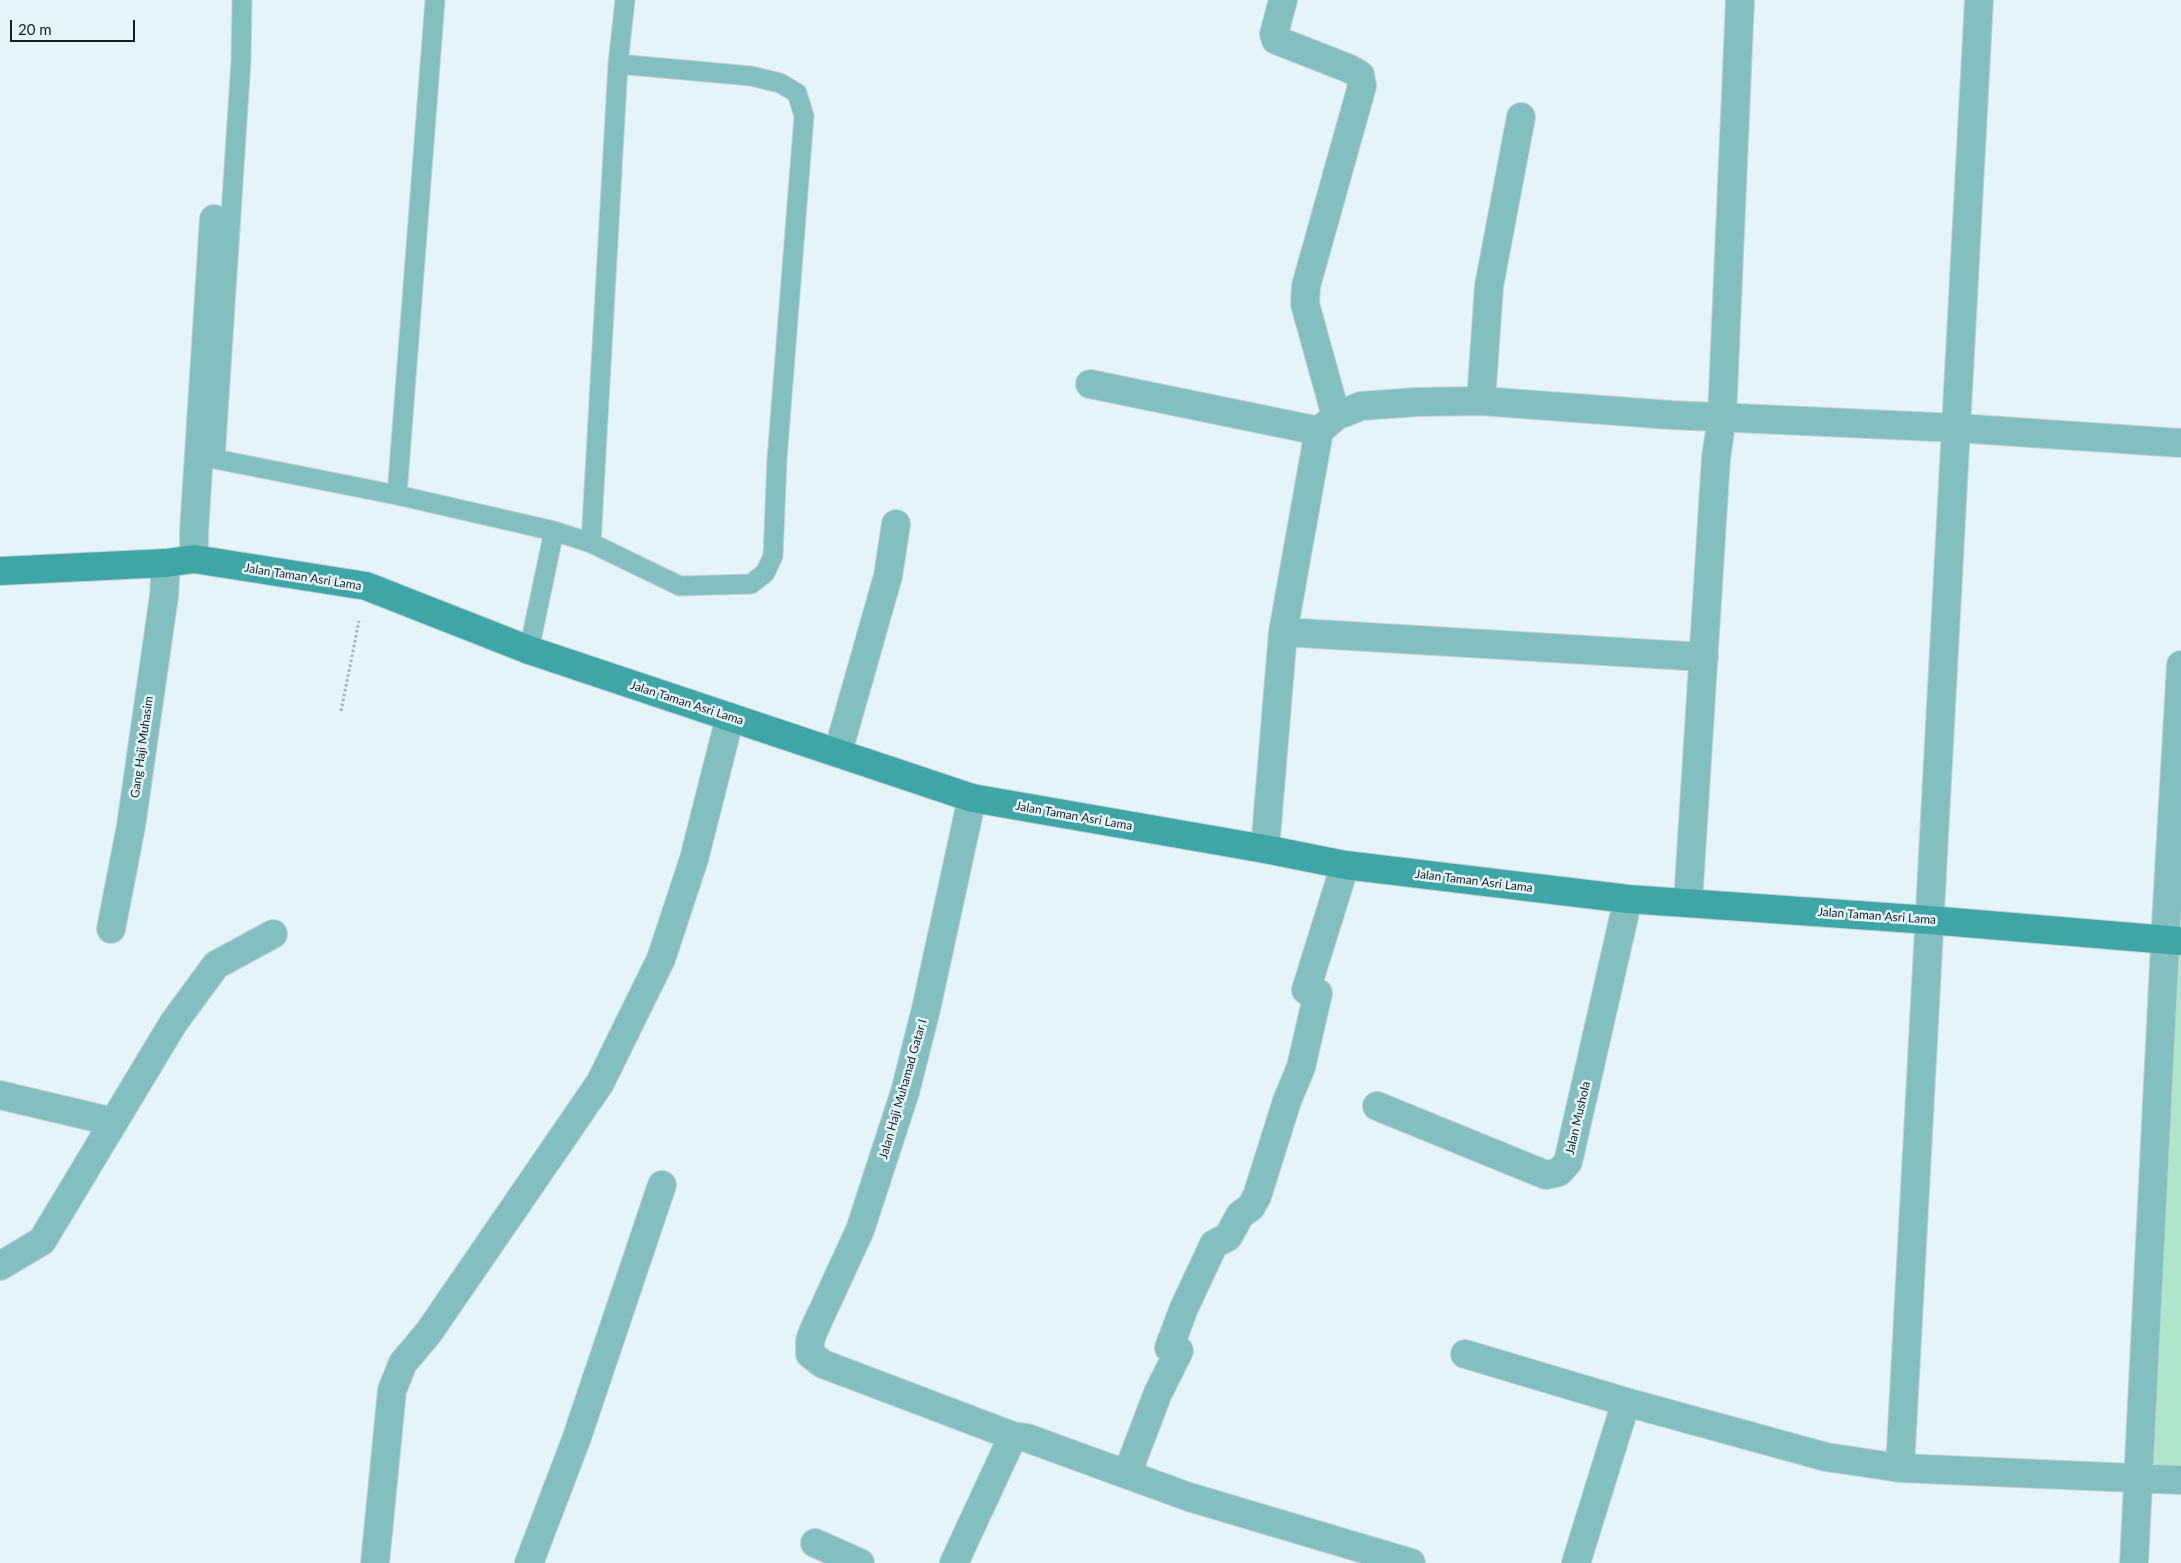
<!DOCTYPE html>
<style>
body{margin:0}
#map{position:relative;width:2181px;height:1563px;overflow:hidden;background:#e5f3fb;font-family:Lato,sans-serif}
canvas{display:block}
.scale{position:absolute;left:10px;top:20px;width:125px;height:22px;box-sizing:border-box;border:2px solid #122026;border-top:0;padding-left:6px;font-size:15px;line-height:18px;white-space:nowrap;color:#122026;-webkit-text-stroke:4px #e5f3fb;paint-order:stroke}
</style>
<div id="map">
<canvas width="2181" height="1563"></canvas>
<div class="scale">20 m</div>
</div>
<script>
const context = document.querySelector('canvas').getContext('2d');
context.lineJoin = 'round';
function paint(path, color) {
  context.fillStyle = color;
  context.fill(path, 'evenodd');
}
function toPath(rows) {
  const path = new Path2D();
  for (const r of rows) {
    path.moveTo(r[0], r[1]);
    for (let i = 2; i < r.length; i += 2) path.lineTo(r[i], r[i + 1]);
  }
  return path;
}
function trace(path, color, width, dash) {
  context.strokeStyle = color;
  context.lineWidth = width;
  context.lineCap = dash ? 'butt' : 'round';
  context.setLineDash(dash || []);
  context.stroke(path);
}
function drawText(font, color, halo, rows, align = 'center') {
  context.font = font + ' Lato,sans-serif';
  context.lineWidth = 5;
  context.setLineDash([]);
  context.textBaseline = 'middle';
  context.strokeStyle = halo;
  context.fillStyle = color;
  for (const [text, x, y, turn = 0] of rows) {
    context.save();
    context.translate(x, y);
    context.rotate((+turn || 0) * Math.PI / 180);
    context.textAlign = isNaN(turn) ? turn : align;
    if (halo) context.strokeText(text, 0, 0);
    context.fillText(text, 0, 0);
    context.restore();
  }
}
paint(toPath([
 [2157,935,2181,935,2181,1479,2139,1476]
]), '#ade6c8');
const lane = toPath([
 [242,0,241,61,215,459,397,495,554,531,591,543,680,586,751,584,765,573,773,556,777,459,804,116,797,93,780,83,751,76,618,64],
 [397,495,435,0],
 [591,543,618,64,625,0],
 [529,650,554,531]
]);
const street = toPath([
 [1283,0,1274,34,1276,40,1350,69,1360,75,1362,86,1306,286,1305,304,1336,416],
 [1090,384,1319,431],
 [1481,401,1489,286,1521,117],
 [194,559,194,532,214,219],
 [1283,632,1704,657],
 [838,752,888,576,896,524],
 [972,798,926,1009,905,1092,860,1230,813,1332,810,1341,810,1354,823,1364,1013,1436],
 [1265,849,1283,632,1319,431,1336,416,1361,406,1417,402,1481,401,1671,415,1957,428,2181,443],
 [1688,902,1716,458,1722,417,1740,0],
 [111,929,131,826,164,596,166,563],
 [0,1095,114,1122],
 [1377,1106,1546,1175,1559,1172,1568,1162,1628,899],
 [0,1266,42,1241,174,1022,216,965,273,934],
 [1465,1354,1626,1402,1826,1457,1900,1468,2181,1480],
 [1900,1468,1979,0],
 [1127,1474,1158,1393,1179,1351,1169,1348,1184,1308,1214,1244,1228,1237,1240,1215,1251,1207,1257,1196,1287,1101,1301,1067,1318,993,1306,990,1345,865],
 [815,1543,860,1563],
 [375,1563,392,1390,403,1363,429,1332,600,1083,661,959,694,859,730,717],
 [529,1563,576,1440,662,1185],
 [954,1563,1013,1436,1027,1438,1189,1497,1411,1563],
 [1576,1563,1626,1402],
 [2134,1563,2166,924,2181,665]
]);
const secondary = toPath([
 [0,571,166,563,194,559,366,586,529,650,972,798,1265,849,1345,865,1628,899,1929,920,2181,941]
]);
trace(lane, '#c3d1d9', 21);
trace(street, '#c3d1d9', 30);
trace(secondary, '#c3d1d9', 30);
trace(toPath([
 [341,711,359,621]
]), '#a3b1b9', 3, [2.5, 2.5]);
trace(lane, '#83bfbf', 19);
trace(street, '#83bfbf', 28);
trace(secondary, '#3fa6a6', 28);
drawText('12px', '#122026', '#e5f3fb', [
 ["Jalan Taman Asri Lama",303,577,9],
 ["Jalan Taman Asri Lama",687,703,18],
 ["Gang Haji Muhasim",142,747,-82],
 ["Jalan Taman Asri Lama",1074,816,10],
 ["Jalan Taman Asri Lama",1474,881,7],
 ["Jalan Taman Asri Lama",1877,916,4],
 ["Jalan Haji Muhamad Gatar I",903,1089,-74],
 ["Jalan Mushola",1578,1118,-77]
]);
</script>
